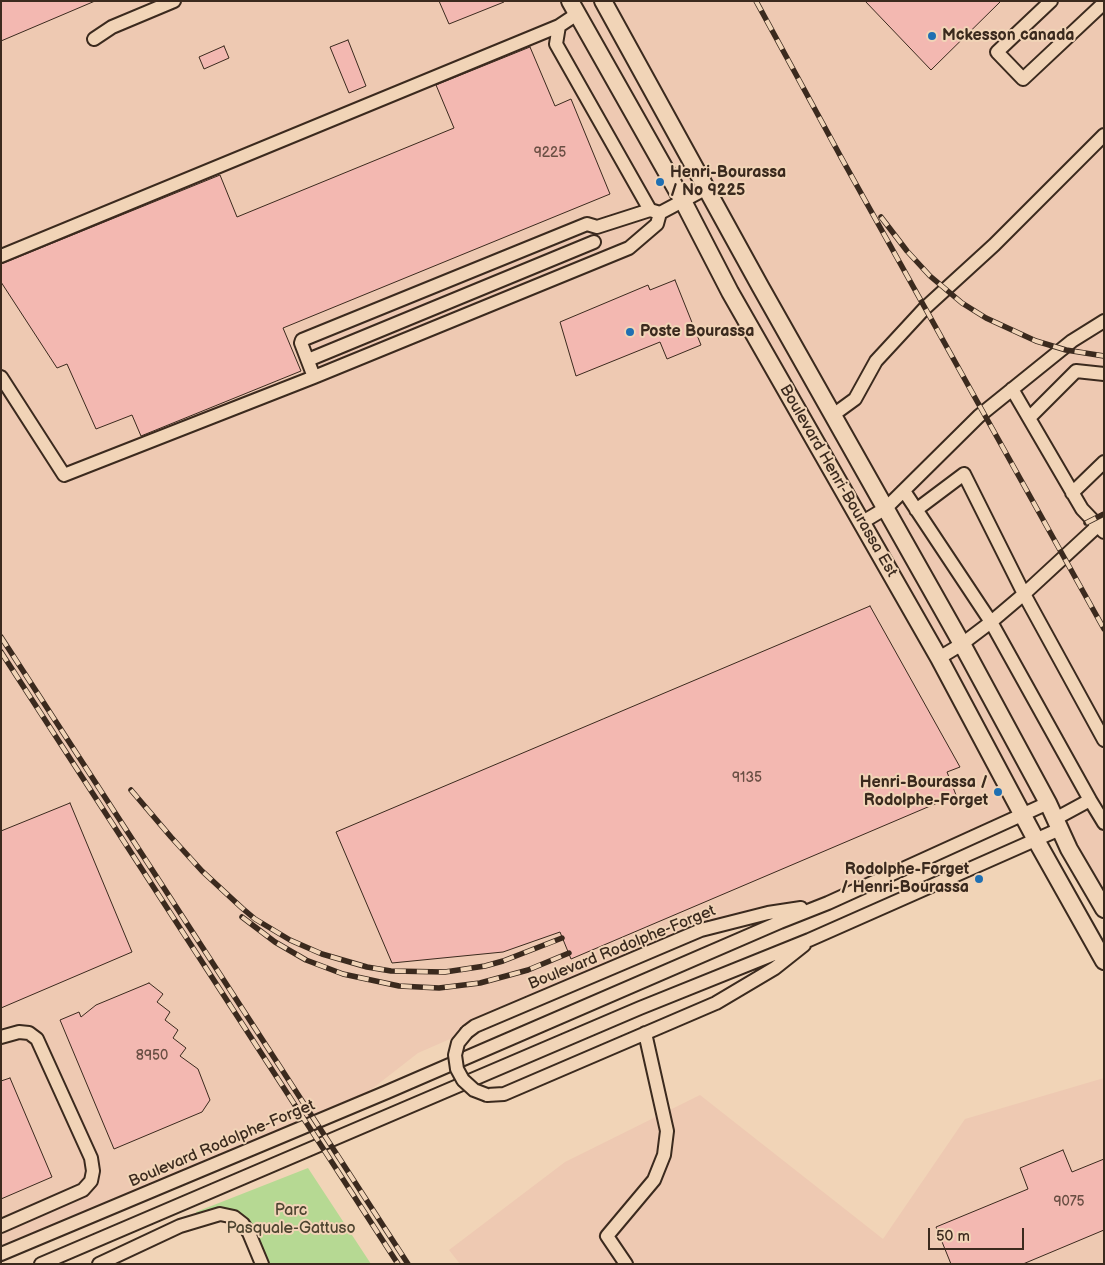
<!DOCTYPE html>
<style>
body{margin:0}
#map{position:relative;width:1105px;height:1265px;overflow:hidden;background:#f1d4b7;font-family:"Balsamiq Sans",sans-serif}
canvas{display:block}
.frame{position:absolute;inset:0;border:2px solid #3b2a1e;pointer-events:none}
.scale{position:absolute;left:928px;top:1228px;width:96px;height:22px;box-sizing:border-box;border:2px solid #3b2a1e;border-top:0;padding-left:6px;font-size:15px;line-height:18px;white-space:nowrap;color:#3b2a1e;-webkit-text-stroke:4px #f1d4b7;paint-order:stroke}
</style>
<div id="map">
<canvas width="1105" height="1265"></canvas>
<div class="frame"></div>
<div class="scale">50 m</div>
</div>
<script>
const context = document.querySelector('canvas').getContext('2d');
context.lineJoin = 'round';
function paint(path, color) {
  context.fillStyle = color;
  context.fill(path, 'evenodd');
}
function toPath(rows) {
  const path = new Path2D();
  for (const r of rows) {
    path.moveTo(r[0], r[1]);
    for (let i = 2; i < r.length; i += 2) path.lineTo(r[i], r[i + 1]);
  }
  return path;
}
function trace(path, color, width, dash) {
  context.strokeStyle = color;
  context.lineWidth = width;
  context.lineCap = dash ? 'butt' : 'round';
  context.setLineDash(dash || []);
  context.stroke(path);
}
function drawText(font, color, halo, rows, align = 'center') {
  context.font = font + ' "Balsamiq Sans",sans-serif';
  context.lineWidth = 4;
  context.setLineDash([]);
  context.textBaseline = 'middle';
  context.strokeStyle = halo;
  context.fillStyle = color;
  for (const [text, x, y, turn = 0] of rows) {
    context.save();
    context.translate(x, y);
    context.rotate((+turn || 0) * Math.PI / 180);
    context.textAlign = isNaN(turn) ? turn : align;
    if (halo) context.strokeText(text, 0, 0);
    context.fillText(text, 0, 0);
    context.restore();
  }
}
paint(toPath([
 [1,1,1104,1,1104,905,1048,803,828,903,681,938,418,1053,350,1106,1,1255],
 [1104,1078,1104,1264,460,1264,449,1250,565,1162,700,1095,883,1239,965,1119]
]), '#eec9b2');
paint(toPath([
 [308,1168,371,1264,262,1264,234,1217,198,1222,196,1212]
]), '#b6d993');
const building = toPath([
 [1,1,95,1,1,41,1,1],
 [439,1,504,1,504,2,449,24,439,1],
 [865,1,1001,1,931,70,865,1],
 [348,40,366,86,349,93,330,47,348,40],
 [224,46,229,58,204,69,199,57,224,46],
 [530,47,555,106,571,99,610,194,283,328,301,371,141,436,132,415,96,429,67,364,57,368,1,282,1,264,220,175,237,217,454,128,436,85,530,47],
 [675,280,701,345,667,359,660,342,576,376,560,322,648,285,650,290,675,280],
 [870,606,960,767,947,772,956,795,571,959,560,932,503,952,392,963,336,832,870,606],
 [70,803,132,952,1,1008,1,831,70,803],
 [149,983,163,994,157,1002,170,1012,165,1020,178,1030,173,1038,186,1048,180,1056,198,1069,210,1100,202,1112,114,1149,60,1020,79,1012,81,1017,96,1005,149,983],
 [10,1078,52,1177,1,1199,1,1081,10,1078],
 [1063,1150,1072,1172,1104,1159,1104,1230,1023,1264,951,1264,936,1227,1028,1189,1020,1168,1063,1150]
]);
paint(building, '#f3b8b1');
trace(building, '#3b2a1e', 1);
const minor = toPath([
 [1051,1,997,52,1023,79,1104,3],
 [577,14,559,26,556,44,650,210],
 [94,39,112,27,174,1],
 [660,213,707,188],
 [1,256,559,26],
 [308,360,594,242],
 [1,377,64,475,314,377,629,248,657,224,660,213,650,210,597,227,587,224,302,340,301,343,314,377],
 [1012,389,1082,509,1104,532],
 [833,415,855,399,876,361,925,308,994,245,1104,135],
 [1029,418,1076,371,1104,374],
 [904,491,991,622,962,644,939,658],
 [1072,493,1104,462],
 [916,510,964,474,1024,594,1104,740],
 [861,523,886,508,979,416,1072,341,1104,321],
 [1090,800,1104,823],
 [1055,819,1090,800,991,622,1024,594,1104,520],
 [467,1032,475,1026,701,930,768,913,801,908],
 [1,1037,19,1032,29,1033,37,1039,91,1158,93,1171,91,1181,83,1190,1,1226],
 [487,1095,504,1094,716,1003,775,968,804,945],
 [1,1254,387,1092,780,922,828,903,1048,803],
 [41,1264,640,1008,809,940,1060,829],
 [99,1264,180,1226,220,1214,234,1217,243,1224,249,1233,262,1264],
 [626,1264,607,1236,654,1180,664,1155,667,1131,645,1033]
]);
const major = toPath([
 [570,1,683,201,730,292,939,658,1036,840,1104,961],
 [603,1,760,286,962,644,1048,803,1069,849,1104,909]
]);
trace(minor, '#3b2a1e', 16);
trace(major, '#3b2a1e', 20);
trace(minor, '#f1d4b7', 12);
trace(major, '#f1d4b7', 16);
const rail = toPath([
 [756,1,842,159,1104,629],
 [881,217,907,251,930,276,962,303,986,318,1036,341,1066,350,1104,356],
 [1086,523,1104,514],
 [1,637,408,1264],
 [1,652,398,1264],
 [131,790,171,837,202,871,242,908,255,919,290,940,322,954,367,967,391,971,445,972,485,966,503,961,562,938],
 [242,917,275,942,306,960,343,974,399,986,439,988,480,983,528,970,569,953]
]);
trace(rail, '#3b2a1e', 5.5);
trace(rail, '#f1d4b7', 4, [11]);
const minorBridge = toPath([
 [467,1032,458,1043,455,1055,457,1069,463,1080,474,1090,487,1095]
]);
trace(minorBridge, '#3b2a1e', 16, []);
trace(minorBridge, '#f1d4b7', 12);
for (const [x, y, r, color] of [
 [932,36,5,"#1f6fb2"],
 [660,182,5,"#1f6fb2"],
 [630,332,5,"#1f6fb2"],
 [998,792,5,"#1f6fb2"],
 [979,879,5,"#1f6fb2"]
]) {
  const dot = new Path2D();
  dot.arc(x, y, r, 0, 2 * Math.PI);
  context.fillStyle = color;
  context.fill(dot);
  trace(dot, '#f1d4b7', 2);
}
drawText('14px', '#694e43', null, [
 ["9225",550,153],
 ["9135",747,778],
 ["8950",152,1056],
 ["9075",1069,1202]
]);
drawText('bold 16px', '#3b2a1e', '#f1d4b7', [
 ["Mckesson canada",942,36],
 ["Henri-Bourassa",670,173],
 ["/ No 9225",670,191],
 ["Poste Bourassa",640,332],
 ["Henri-Bourassa /",988,783,"right"],
 ["Rodolphe-Forget",988,801,"right"],
 ["Rodolphe-Forget",969,870,"right"],
 ["/ Henri-Bourassa",969,888,"right"]
], 'left');
drawText('16px', '#3b2a1e', '#f1d4b7', [
 ["Boulevard Henri-Bourassa Est",838,481,60],
 ["Boulevard Rodolphe-Forget",622,948,-22],
 ["Boulevard Rodolphe-Forget",222,1144,-23]
]);
drawText('16px', '#4d4430', '#f1d4b7', [
 ["Parc",291,1211],
 ["Pasquale-Gattuso",291,1229]
]);
</script>
